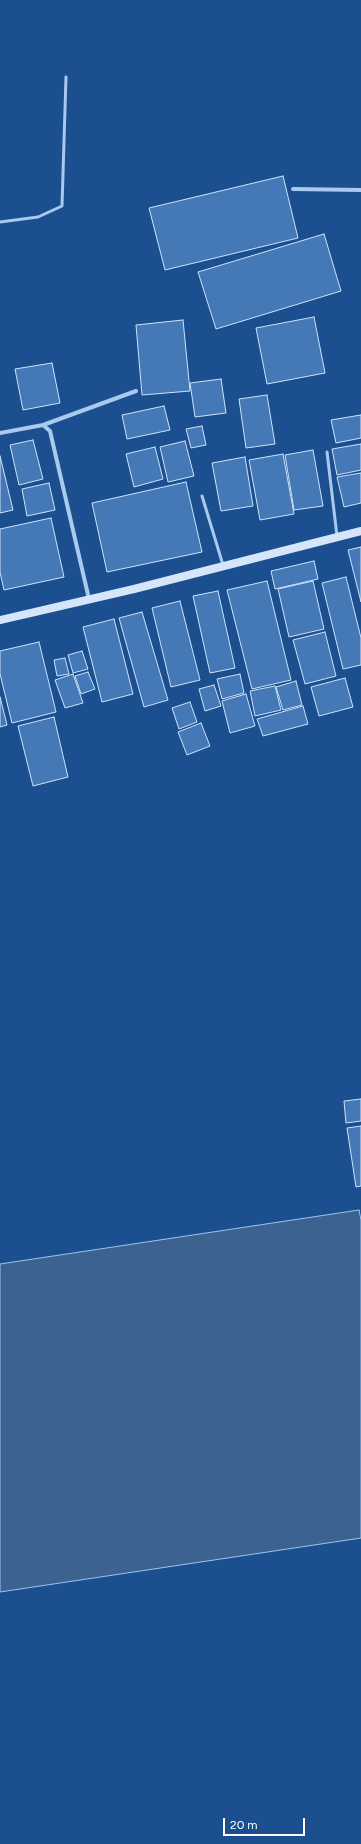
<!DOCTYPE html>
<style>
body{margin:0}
#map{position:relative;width:361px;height:1844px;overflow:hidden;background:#1b4f8f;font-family:Figtree,sans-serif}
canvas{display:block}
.scale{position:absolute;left:223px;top:1818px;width:82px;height:18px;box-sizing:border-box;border:2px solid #fff;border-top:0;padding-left:5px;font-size:12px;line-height:14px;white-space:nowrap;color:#fff;-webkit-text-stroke:3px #1b4f8f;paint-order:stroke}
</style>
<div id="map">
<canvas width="361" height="1844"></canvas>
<div class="scale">20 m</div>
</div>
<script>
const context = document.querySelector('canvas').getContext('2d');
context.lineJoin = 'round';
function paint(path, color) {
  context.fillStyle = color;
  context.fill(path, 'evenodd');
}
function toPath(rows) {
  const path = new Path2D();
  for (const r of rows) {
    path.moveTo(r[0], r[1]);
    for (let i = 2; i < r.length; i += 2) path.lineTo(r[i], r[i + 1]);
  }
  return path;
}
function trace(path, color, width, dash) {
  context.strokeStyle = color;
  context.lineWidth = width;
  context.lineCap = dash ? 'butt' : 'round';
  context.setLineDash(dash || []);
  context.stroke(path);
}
const water = toPath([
 [359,1210,361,1220,361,1538,0,1592,0,1264,359,1210]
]);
paint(water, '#3c6290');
trace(water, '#9cc4f0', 1);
const building = toPath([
 [283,176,298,238,165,270,149,208,283,176],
 [324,234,341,291,216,329,198,272,324,234],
 [314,317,325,373,267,384,256,328,314,317],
 [183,320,190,391,142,395,136,325,183,320],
 [52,363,60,403,23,410,15,369,52,363],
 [221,379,226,413,195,417,190,383,221,379],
 [267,395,275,444,246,448,239,399,267,395],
 [164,406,170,430,127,439,122,415,164,406],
 [361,415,361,438,336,443,331,420,361,415],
 [202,426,206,445,191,448,186,429,202,426],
 [33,440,43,479,19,485,10,445,33,440],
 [185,441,194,476,168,482,160,447,185,441],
 [361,444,361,470,337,475,332,449,361,444],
 [155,447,163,479,134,487,126,454,155,447],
 [313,450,323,506,294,510,285,455,313,450],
 [283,454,294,514,260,520,249,460,283,454],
 [0,456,13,510,0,513,0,456],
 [245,457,253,506,221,511,212,463,245,457],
 [361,473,361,503,344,507,337,477,361,473],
 [186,482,202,552,107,572,92,503,186,482],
 [49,483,55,510,27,516,22,489,49,483],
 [51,518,64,577,4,590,0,572,0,529,51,518],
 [361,547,361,602,348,550,361,547],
 [314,561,318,579,275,589,271,571,314,561],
 [346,577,361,638,361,665,343,669,322,583,346,577],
 [267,581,291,680,252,689,227,590,267,581],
 [313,581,324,629,289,637,278,589,313,581],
 [218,591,235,668,210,673,193,596,218,591],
 [180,601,200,680,171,687,152,608,180,601],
 [142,612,168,700,144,707,119,618,142,612],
 [114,619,133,694,102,702,83,627,114,619],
 [325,632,336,676,305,684,293,640,325,632],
 [39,642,56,712,12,723,0,674,0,651,39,642],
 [82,651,88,669,73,673,68,655,82,651],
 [65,658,69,674,57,676,54,660,65,658],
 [88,672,95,689,81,694,75,676,88,672],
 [73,674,83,703,65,708,55,680,73,674],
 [240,674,244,693,222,699,217,679,240,674],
 [345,678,353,707,319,716,311,687,345,678],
 [296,681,302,705,283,710,276,687,296,681],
 [214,685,221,706,205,711,199,689,214,685],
 [275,686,281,710,255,716,250,691,275,686],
 [246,694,255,726,230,733,222,701,246,694],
 [0,697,7,725,0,727,0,697],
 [190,702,197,722,179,729,172,708,190,702],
 [303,706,308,724,263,736,257,719,303,706],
 [54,717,68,777,33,786,18,726,54,717],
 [201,723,210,746,187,755,178,732,201,723],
 [361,1099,361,1121,346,1123,344,1101,361,1099],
 [361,1126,361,1186,356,1187,347,1128,361,1126]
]);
paint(building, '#4478b7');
trace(building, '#cfe3fa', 1);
trace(toPath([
 [0,222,38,217,62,206,66,77],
 [327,452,337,536],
 [202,496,223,565]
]), '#a9c9ee', 3);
trace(toPath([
 [293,189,361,190],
 [43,425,136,391],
 [0,433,43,425,50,431,89,599]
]), '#a9c9ee', 4);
trace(toPath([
 [0,620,134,589,361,531]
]), '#d6e6fa', 8);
</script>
